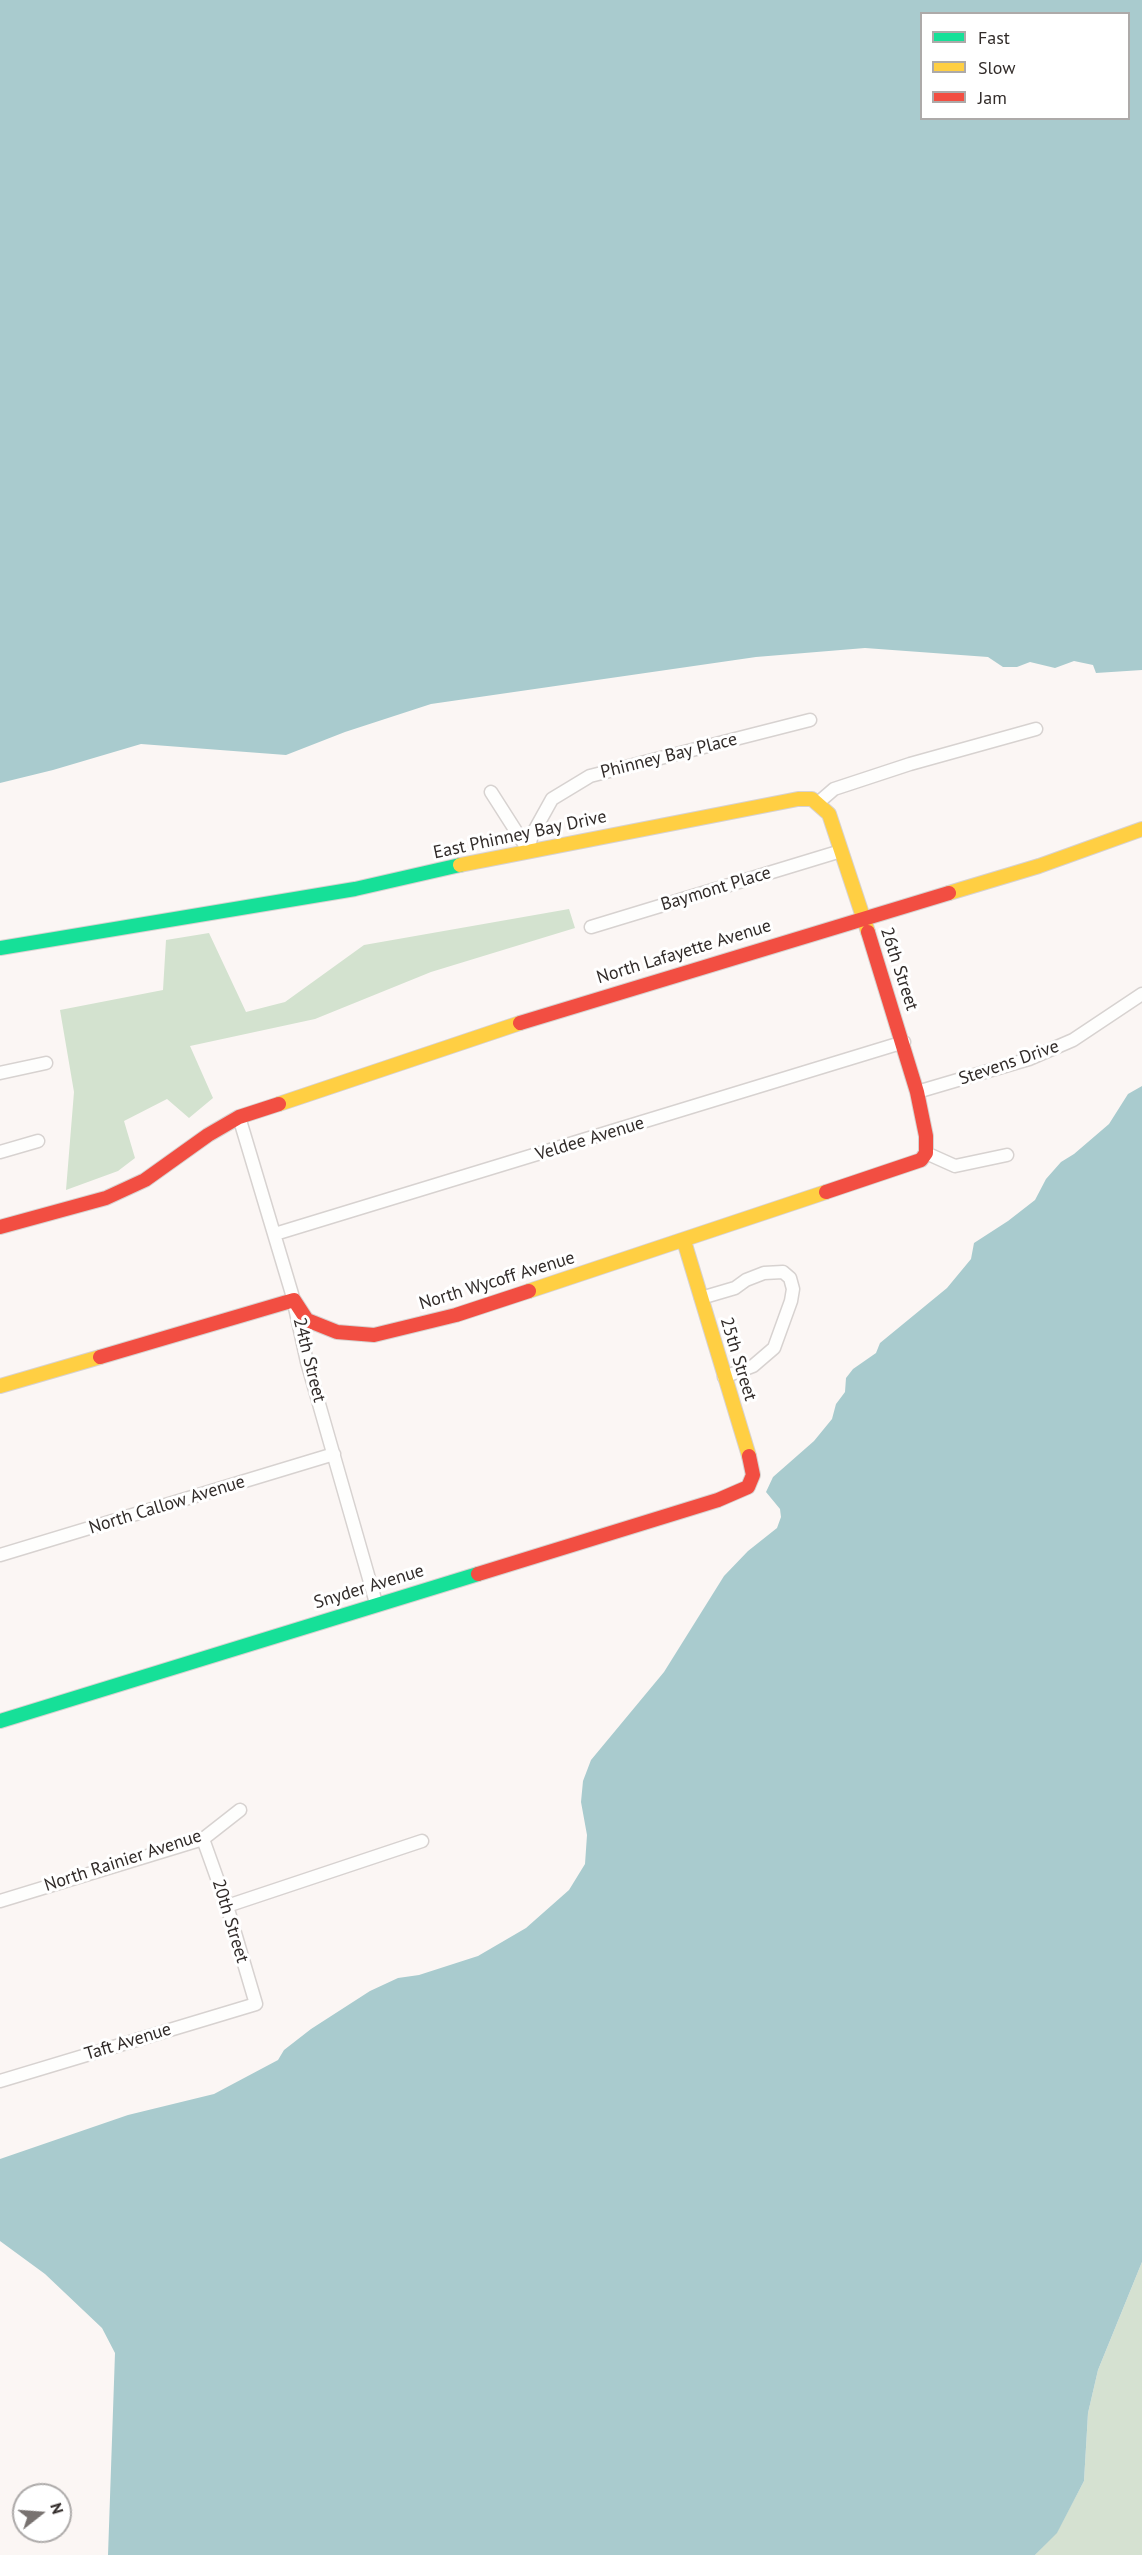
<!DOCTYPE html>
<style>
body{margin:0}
#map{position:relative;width:1142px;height:2555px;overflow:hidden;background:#fbf6f4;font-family:"PT Sans",sans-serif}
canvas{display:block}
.legend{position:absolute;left:920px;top:12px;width:210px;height:108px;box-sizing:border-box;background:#fff;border:2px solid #adaaa9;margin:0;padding:8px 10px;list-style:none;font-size:18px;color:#312b29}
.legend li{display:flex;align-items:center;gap:12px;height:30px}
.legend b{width:30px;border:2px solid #adaaa9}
.north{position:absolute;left:12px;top:2483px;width:60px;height:60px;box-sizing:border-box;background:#fff;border:2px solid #adaaa9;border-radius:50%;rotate:73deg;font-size:16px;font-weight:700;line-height:24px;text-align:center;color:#312b29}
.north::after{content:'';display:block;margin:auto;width:21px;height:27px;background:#787270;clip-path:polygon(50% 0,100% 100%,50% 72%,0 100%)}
</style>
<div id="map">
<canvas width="1142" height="2555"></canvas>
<ul class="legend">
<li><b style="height:8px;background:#16e098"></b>Fast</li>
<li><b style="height:8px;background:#ffcf43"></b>Slow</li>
<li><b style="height:8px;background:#f24e42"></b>Jam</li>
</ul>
<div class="north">N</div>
</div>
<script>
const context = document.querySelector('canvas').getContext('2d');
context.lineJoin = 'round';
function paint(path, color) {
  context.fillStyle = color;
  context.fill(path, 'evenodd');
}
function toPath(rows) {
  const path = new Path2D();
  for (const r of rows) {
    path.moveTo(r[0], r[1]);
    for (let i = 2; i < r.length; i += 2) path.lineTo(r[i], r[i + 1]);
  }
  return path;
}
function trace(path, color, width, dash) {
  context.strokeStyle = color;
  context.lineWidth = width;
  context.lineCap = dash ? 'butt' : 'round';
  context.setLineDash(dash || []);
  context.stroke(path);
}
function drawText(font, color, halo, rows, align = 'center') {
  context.font = font + ' "PT Sans",sans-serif';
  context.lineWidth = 6;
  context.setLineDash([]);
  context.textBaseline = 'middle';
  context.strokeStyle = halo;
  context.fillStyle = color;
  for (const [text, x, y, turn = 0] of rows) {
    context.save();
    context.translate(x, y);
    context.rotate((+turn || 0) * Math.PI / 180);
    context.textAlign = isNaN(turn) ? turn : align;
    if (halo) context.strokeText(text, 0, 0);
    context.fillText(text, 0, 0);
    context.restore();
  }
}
paint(toPath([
 [1142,2262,1142,2555,1035,2555,1057,2532,1084,2481,1088,2413,1098,2370]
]), '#d5e1d1');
paint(toPath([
 [569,909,575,928,431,972,315,1019,190,1046,213,1098,189,1118,167,1099,124,1121,135,1158,118,1171,66,1190,74,1092,60,1010,163,990,166,940,209,933,246,1012,285,1002,364,945]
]), '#d3e2cf');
paint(toPath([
 [0,0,1142,0,1142,670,1096,673,1093,665,1074,661,1055,668,1030,662,1017,667,1003,667,988,657,865,648,756,657,431,704,345,732,286,755,141,744,53,770,0,783],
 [922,14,1128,14,1128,118,922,118],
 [1142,1086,1142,2262,1098,2370,1088,2413,1084,2481,1057,2533,1035,2555,108,2555,115,2353,102,2328,45,2274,0,2241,0,2159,128,2115,214,2094,278,2060,284,2050,311,2029,370,1991,398,1978,419,1975,478,1956,526,1928,569,1890,585,1864,587,1835,581,1802,583,1781,591,1760,664,1672,724,1576,748,1551,777,1528,781,1517,780,1509,766,1492,773,1477,814,1441,832,1419,836,1404,845,1392,846,1378,853,1369,876,1353,880,1343,947,1288,971,1259,974,1243,1008,1221,1035,1200,1046,1179,1061,1162,1074,1154,1109,1124,1128,1094]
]), '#a9cbce');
const street = toPath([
 [491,792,528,850],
 [819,802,834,789,910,764,1036,729],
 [528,850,532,835,552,799,590,776,810,720],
 [591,927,841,851],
 [0,1073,46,1063],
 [917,1092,1029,1059,1073,1040,1142,994],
 [239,1117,292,1294,307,1362,376,1603],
 [0,1152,38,1141],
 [926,1153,955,1166,1007,1155],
 [275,1234,904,1042],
 [701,1298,735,1288,746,1280,764,1273,783,1272,790,1278,793,1289,791,1301,774,1348,753,1366,724,1377],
 [0,1555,334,1454],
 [0,1901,203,1839,240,1810],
 [227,1906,422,1841],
 [0,2081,256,2004,227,1906,203,1839]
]);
const fast = toPath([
 [0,948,355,889,460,865],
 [0,1721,478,1574]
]);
const slow = toPath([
 [460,865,798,799,812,799,829,814,868,932],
 [949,893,1039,866,1142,829],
 [279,1104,520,1023],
 [684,1241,749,1456],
 [529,1291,826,1192],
 [0,1386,100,1357]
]);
const jam = toPath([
 [520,1023,949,893],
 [826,1192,921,1160,926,1153,926,1136,917,1092,868,932],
 [0,1227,106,1198,145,1180,208,1135,239,1117,279,1104],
 [100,1357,294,1300,307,1320,337,1332,374,1335,456,1315,529,1291],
 [478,1574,718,1500,748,1487,753,1475,749,1456]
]);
trace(street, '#d7d2d0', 15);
trace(fast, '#d7d2d0', 16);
trace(slow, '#d7d2d0', 16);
trace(jam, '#d7d2d0', 16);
trace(street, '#fefefd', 12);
trace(fast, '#16e098', 14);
trace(slow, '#ffcf43', 14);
trace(jam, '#f24e42', 14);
drawText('18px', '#312b29', '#fff', [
 ["Phinney Bay Place",669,756,-14],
 ["East Phinney Bay Drive",520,835,-12],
 ["Baymont Place",716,889,-17],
 ["North Lafayette Avenue",684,952,-17],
 ["26th Street",899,969,72],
 ["Stevens Drive",1009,1063,-19],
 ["Veldee Avenue",590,1139,-17],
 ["North Wycoff Avenue",497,1281,-17],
 ["25th Street",738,1359,73],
 ["24th Street",309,1360,76],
 ["North Callow Avenue",167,1505,-17],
 ["Snyder Avenue",369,1587,-17],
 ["North Rainier Avenue",123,1861,-18],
 ["20th Street",230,1921,73],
 ["Taft Avenue",128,2042,-17]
]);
</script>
